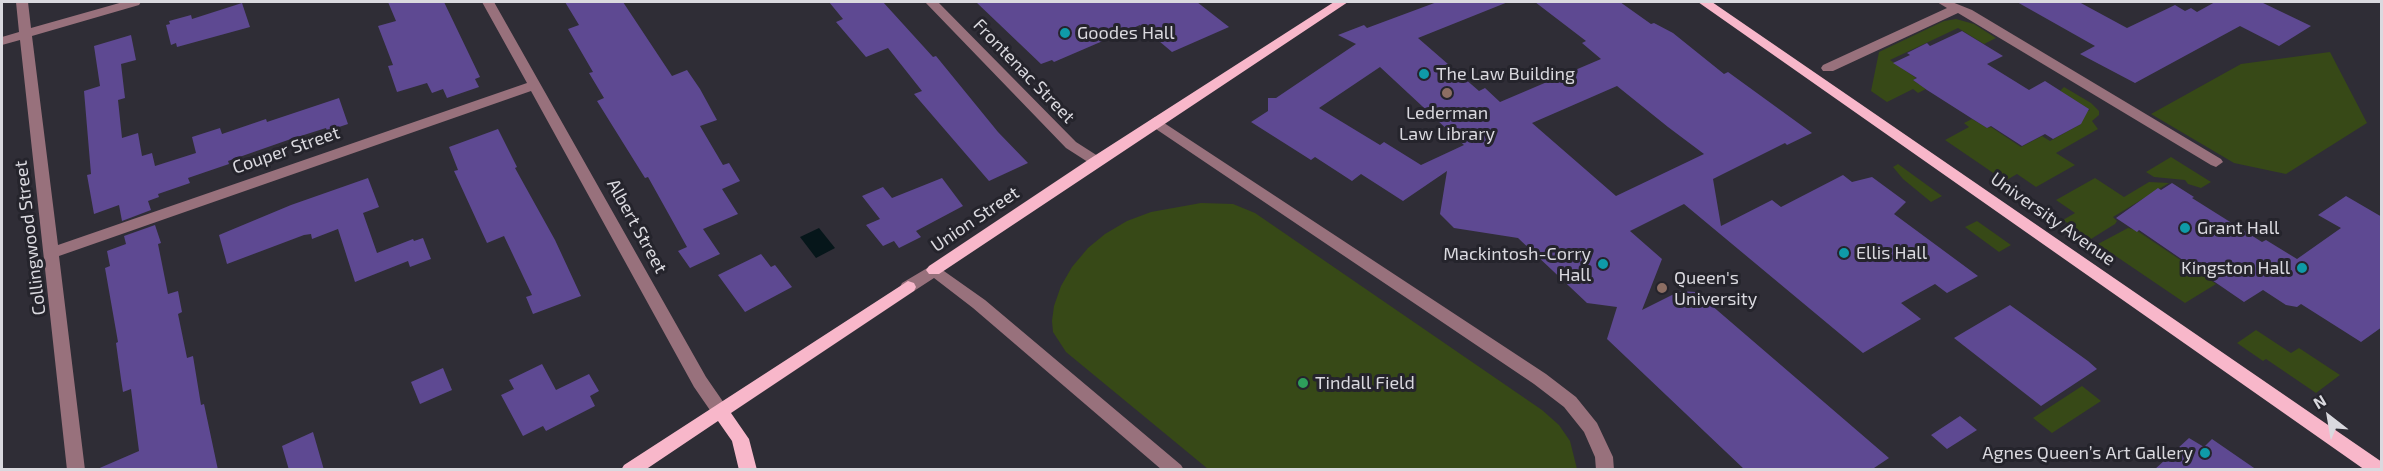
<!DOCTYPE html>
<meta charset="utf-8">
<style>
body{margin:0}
#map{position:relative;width:2383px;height:471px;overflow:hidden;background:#2f2d36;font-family:"Exo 2",sans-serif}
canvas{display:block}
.frame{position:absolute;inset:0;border:3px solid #dad9df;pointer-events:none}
.north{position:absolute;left:2299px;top:387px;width:60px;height:60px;-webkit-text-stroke:4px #25242c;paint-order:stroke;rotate:329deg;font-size:16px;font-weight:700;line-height:24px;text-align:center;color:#dad9df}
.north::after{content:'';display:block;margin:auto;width:21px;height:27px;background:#dad9df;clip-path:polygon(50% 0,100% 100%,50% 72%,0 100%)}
</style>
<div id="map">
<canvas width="2383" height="471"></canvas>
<div class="frame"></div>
<div class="north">N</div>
</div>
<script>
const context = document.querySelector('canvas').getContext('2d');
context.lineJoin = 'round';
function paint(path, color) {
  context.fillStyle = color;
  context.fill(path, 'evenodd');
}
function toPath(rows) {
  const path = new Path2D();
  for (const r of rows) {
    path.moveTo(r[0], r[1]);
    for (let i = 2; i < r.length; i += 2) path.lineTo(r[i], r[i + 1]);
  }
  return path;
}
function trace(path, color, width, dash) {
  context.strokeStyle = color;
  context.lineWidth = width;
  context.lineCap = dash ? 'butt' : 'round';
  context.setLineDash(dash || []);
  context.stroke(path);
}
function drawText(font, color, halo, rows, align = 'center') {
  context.font = font + ' "Exo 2",sans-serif';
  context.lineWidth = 6;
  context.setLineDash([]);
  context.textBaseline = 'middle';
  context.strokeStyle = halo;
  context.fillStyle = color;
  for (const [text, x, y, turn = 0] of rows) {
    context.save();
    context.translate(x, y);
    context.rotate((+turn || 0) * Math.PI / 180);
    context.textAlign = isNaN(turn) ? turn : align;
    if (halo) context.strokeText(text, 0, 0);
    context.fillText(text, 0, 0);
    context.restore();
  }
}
paint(toPath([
 [1956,19,1974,24,1996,38,1984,44,1958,28,1890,60,1916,78,1913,80,1926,89,1918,93,1913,89,1887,102,1871,91,1879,52,1944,21],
 [2330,52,2367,123,2286,174,2234,163,2151,114,2241,64],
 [2064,87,2091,103,2099,111,2099,115,2092,121,2098,129,2056,153,2075,165,2036,187,2017,174,2005,181,1945,140,1969,127,1964,123,1972,119,1987,128,1991,127,2021,147,2042,136,2050,141,2081,124,2078,116,2090,110,2060,91],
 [2171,157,2211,182,2201,188,2188,184,2185,180,2154,177,2146,172],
 [1898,164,1942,196,1931,202,1903,179,1893,167],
 [2095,178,2124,197,2149,182,2169,183,2113,217,2117,221,2115,224,2091,239,2063,220,2075,213,2056,200],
 [1201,203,1233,204,1255,213,1542,410,1559,425,1570,441,1577,469,1208,469,1066,352,1053,332,1052,321,1054,306,1061,286,1072,267,1088,248,1105,234,1127,221,1151,212],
 [1977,221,2011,245,1999,252,1965,227],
 [2128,228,2136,230,2216,284,2185,303,2098,244],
 [2256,330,2291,353,2299,348,2340,375,2316,393,2266,359,2263,361,2237,343],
 [2082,386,2101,401,2052,433,2033,418]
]), '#374917');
paint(toPath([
 [819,228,835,248,816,258,800,237]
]), '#06161a');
paint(toPath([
 [388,2,444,2,480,77,475,79,479,87,447,98,443,89,432,93,427,83,397,92,388,66,393,65,378,26,396,21],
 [565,2,623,2,672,76,687,70,700,89,717,120,700,126,723,165,729,163,740,181,722,189,738,214,703,229,720,254,690,268,678,251,687,247,648,177,645,178,597,101,604,98,589,73,593,72,568,29,579,25],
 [829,2,883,2,933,57,936,56,998,132,1028,163,989,181,914,94,922,91,888,48,866,57,836,22,843,19],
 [976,2,1197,2,1229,27,1172,52,1140,25,1054,62,1052,60,1041,64],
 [1437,2,1508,2,1418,38,1479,91,1485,88,1500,102,1601,59,1582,43,1586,41,1535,2,1620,2,1651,24,1654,23,1673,33,1724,74,1728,72,1812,133,1787,145,1785,143,1713,179,1721,226,1772,200,1781,207,1843,175,1852,182,1872,177,1906,202,1894,214,1978,276,1947,293,1935,284,1901,303,1921,319,1863,353,1684,204,1630,231,1662,259,1642,310,1680,291,1696,292,1889,458,1871,470,1745,470,1607,339,1617,307,1587,303,1518,238,1454,228,1440,214,1447,171,1403,201,1361,174,1352,181,1315,157,1311,160,1251,122,1268,111,1268,98,1276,98,1356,44,1338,35,1364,25,1367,28],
 [1380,67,1464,145,1421,165,1384,142,1380,145,1319,108],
 [1617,86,1668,127,1704,154,1616,196,1532,123],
 [2017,2,2079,2,2127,28,2175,5,2185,11,2191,8,2197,12,2215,2,2261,2,2311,26,2279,46,2240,26,2135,83,2080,54,2095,46],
 [242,3,250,27,177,47,176,43,171,45,166,25,170,24,169,21,191,15,192,19],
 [1962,31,2003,56,1987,64,2029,90,2045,81,2089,109,2081,124,2053,139,2045,134,2022,146,1991,126,1987,128,1971,118,1927,90,1913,80,1917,78,1893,63,1910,55,1907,53,1927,43,1930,46],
 [131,35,136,60,121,64,125,98,118,100,122,138,138,133,142,156,152,153,155,166,196,153,192,137,220,128,222,134,266,119,267,122,339,98,348,124,327,131,326,128,288,140,228,161,229,164,188,178,190,183,158,194,159,197,148,201,151,210,122,221,119,205,94,214,87,175,91,174,84,91,100,86,94,46],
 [498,129,517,167,515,168,555,240,581,296,533,314,526,297,532,295,504,236,487,243,454,171,458,170,449,147],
 [368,178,379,207,363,213,377,253,413,239,414,241,423,238,431,259,410,267,408,261,355,282,338,229,312,239,311,234,304,235,227,264,219,235,291,205],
 [942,178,963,206,916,231,921,237,899,248,894,241,883,246,866,225,880,219,862,196,883,187,892,198],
 [2172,183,2194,197,2192,198,2262,242,2266,240,2297,259,2341,228,2318,215,2346,196,2382,217,2382,327,2361,342,2301,304,2297,307,2286,305,2263,290,2244,302,2139,230,2137,232,2116,218,2158,188,2161,190],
 [155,225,161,243,158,244,168,294,178,291,182,312,178,314,187,358,193,356,201,405,204,404,218,470,95,470,139,451,131,389,123,392,121,379,116,343,118,342,105,268,110,266,107,251,126,244,124,236],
 [761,254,771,267,775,265,792,287,745,312,718,275],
 [2010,305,2088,361,2097,369,2041,406,1954,338],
 [542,364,556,390,589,374,599,391,590,396,595,406,546,431,543,426,523,436,501,395,514,389,509,380],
 [443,368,452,390,420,404,411,382],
 [1960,416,1977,430,1947,449,1931,435],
 [313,432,324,470,289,470,282,446],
 [2189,438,2204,447,2212,439,2257,470,2154,470]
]), '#5e4992');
paint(toPath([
 [16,2,28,2,31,28,123,2,141,2,139,5,32,36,58,245,527,83,482,2,494,2,706,377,726,406,728,411,726,416,720,418,714,416,694,387,531,91,59,256,85,470,67,470,20,40,2,45,2,37,19,32,16,2],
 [925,2,938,2,1076,142,1101,158,1103,161,1101,164,1091,164,1066,148,925,2],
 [1937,2,1952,2,1972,10,2221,159,2223,162,2216,167,2211,165,1958,13,1833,71,1823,71,1821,68,1823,65,1947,8,1937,2],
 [1155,117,1546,374,1576,397,1597,423,1613,457,1614,470,1596,470,1595,457,1584,432,1564,407,1534,384,1150,125,1148,122,1155,117],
 [934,264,985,300,1181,465,1184,470,1162,470,973,308,934,278,914,291,902,291,900,287,902,283,934,264]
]), '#98717c');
paint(toPath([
 [1334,2,1348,2,939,274,929,274,926,270,929,266,1091,158,1334,2],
 [1698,2,1712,2,2382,462,2382,470,2365,470,1698,2],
 [908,281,914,283,916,287,914,291,731,413,749,439,757,470,739,470,732,441,718,421,645,470,621,470,624,465,908,281]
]), '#f8b7ca');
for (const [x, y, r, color] of [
 [1065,33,6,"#0f9aa8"],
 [1424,74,6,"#0f9aa8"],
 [1447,93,6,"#8d6e63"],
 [2185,228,6,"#0f9aa8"],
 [1844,253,6,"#0f9aa8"],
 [1603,264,6,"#0f9aa8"],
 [2302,268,6,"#0f9aa8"],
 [1662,288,6,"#8d6e63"],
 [1303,383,6,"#2e9e5b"],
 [2205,453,6,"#0f9aa8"]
]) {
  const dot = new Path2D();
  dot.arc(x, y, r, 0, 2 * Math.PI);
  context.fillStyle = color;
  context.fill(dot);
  trace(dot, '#25242c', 2);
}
drawText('18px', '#dad9df', '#25242c', [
 ["Goodes Hall",1077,33],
 ["The Law Building",1436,74],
 ["Lederman",1447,113,"center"],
 ["Law Library",1447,134,"center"],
 ["Grant Hall",2197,228],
 ["Ellis Hall",1856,253],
 ["Mackintosh-Corry",1591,254,"right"],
 ["Hall",1591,275,"right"],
 ["Kingston Hall",2290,268,"right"],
 ["Queen's",1674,278],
 ["University",1674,299],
 ["Tindall Field",1315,383],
 ["Agnes Queen’s Art Gallery",2193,453,"right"]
], 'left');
drawText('18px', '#dad9df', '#25242c', [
 ["Frontenac Street",1024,71,46],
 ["Couper Street",286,150,-19],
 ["Union Street",975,219,-34],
 ["University Avenue",2053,219,35],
 ["Albert Street",637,226,61],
 ["Collingwood Street",30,238,-97]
]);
</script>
